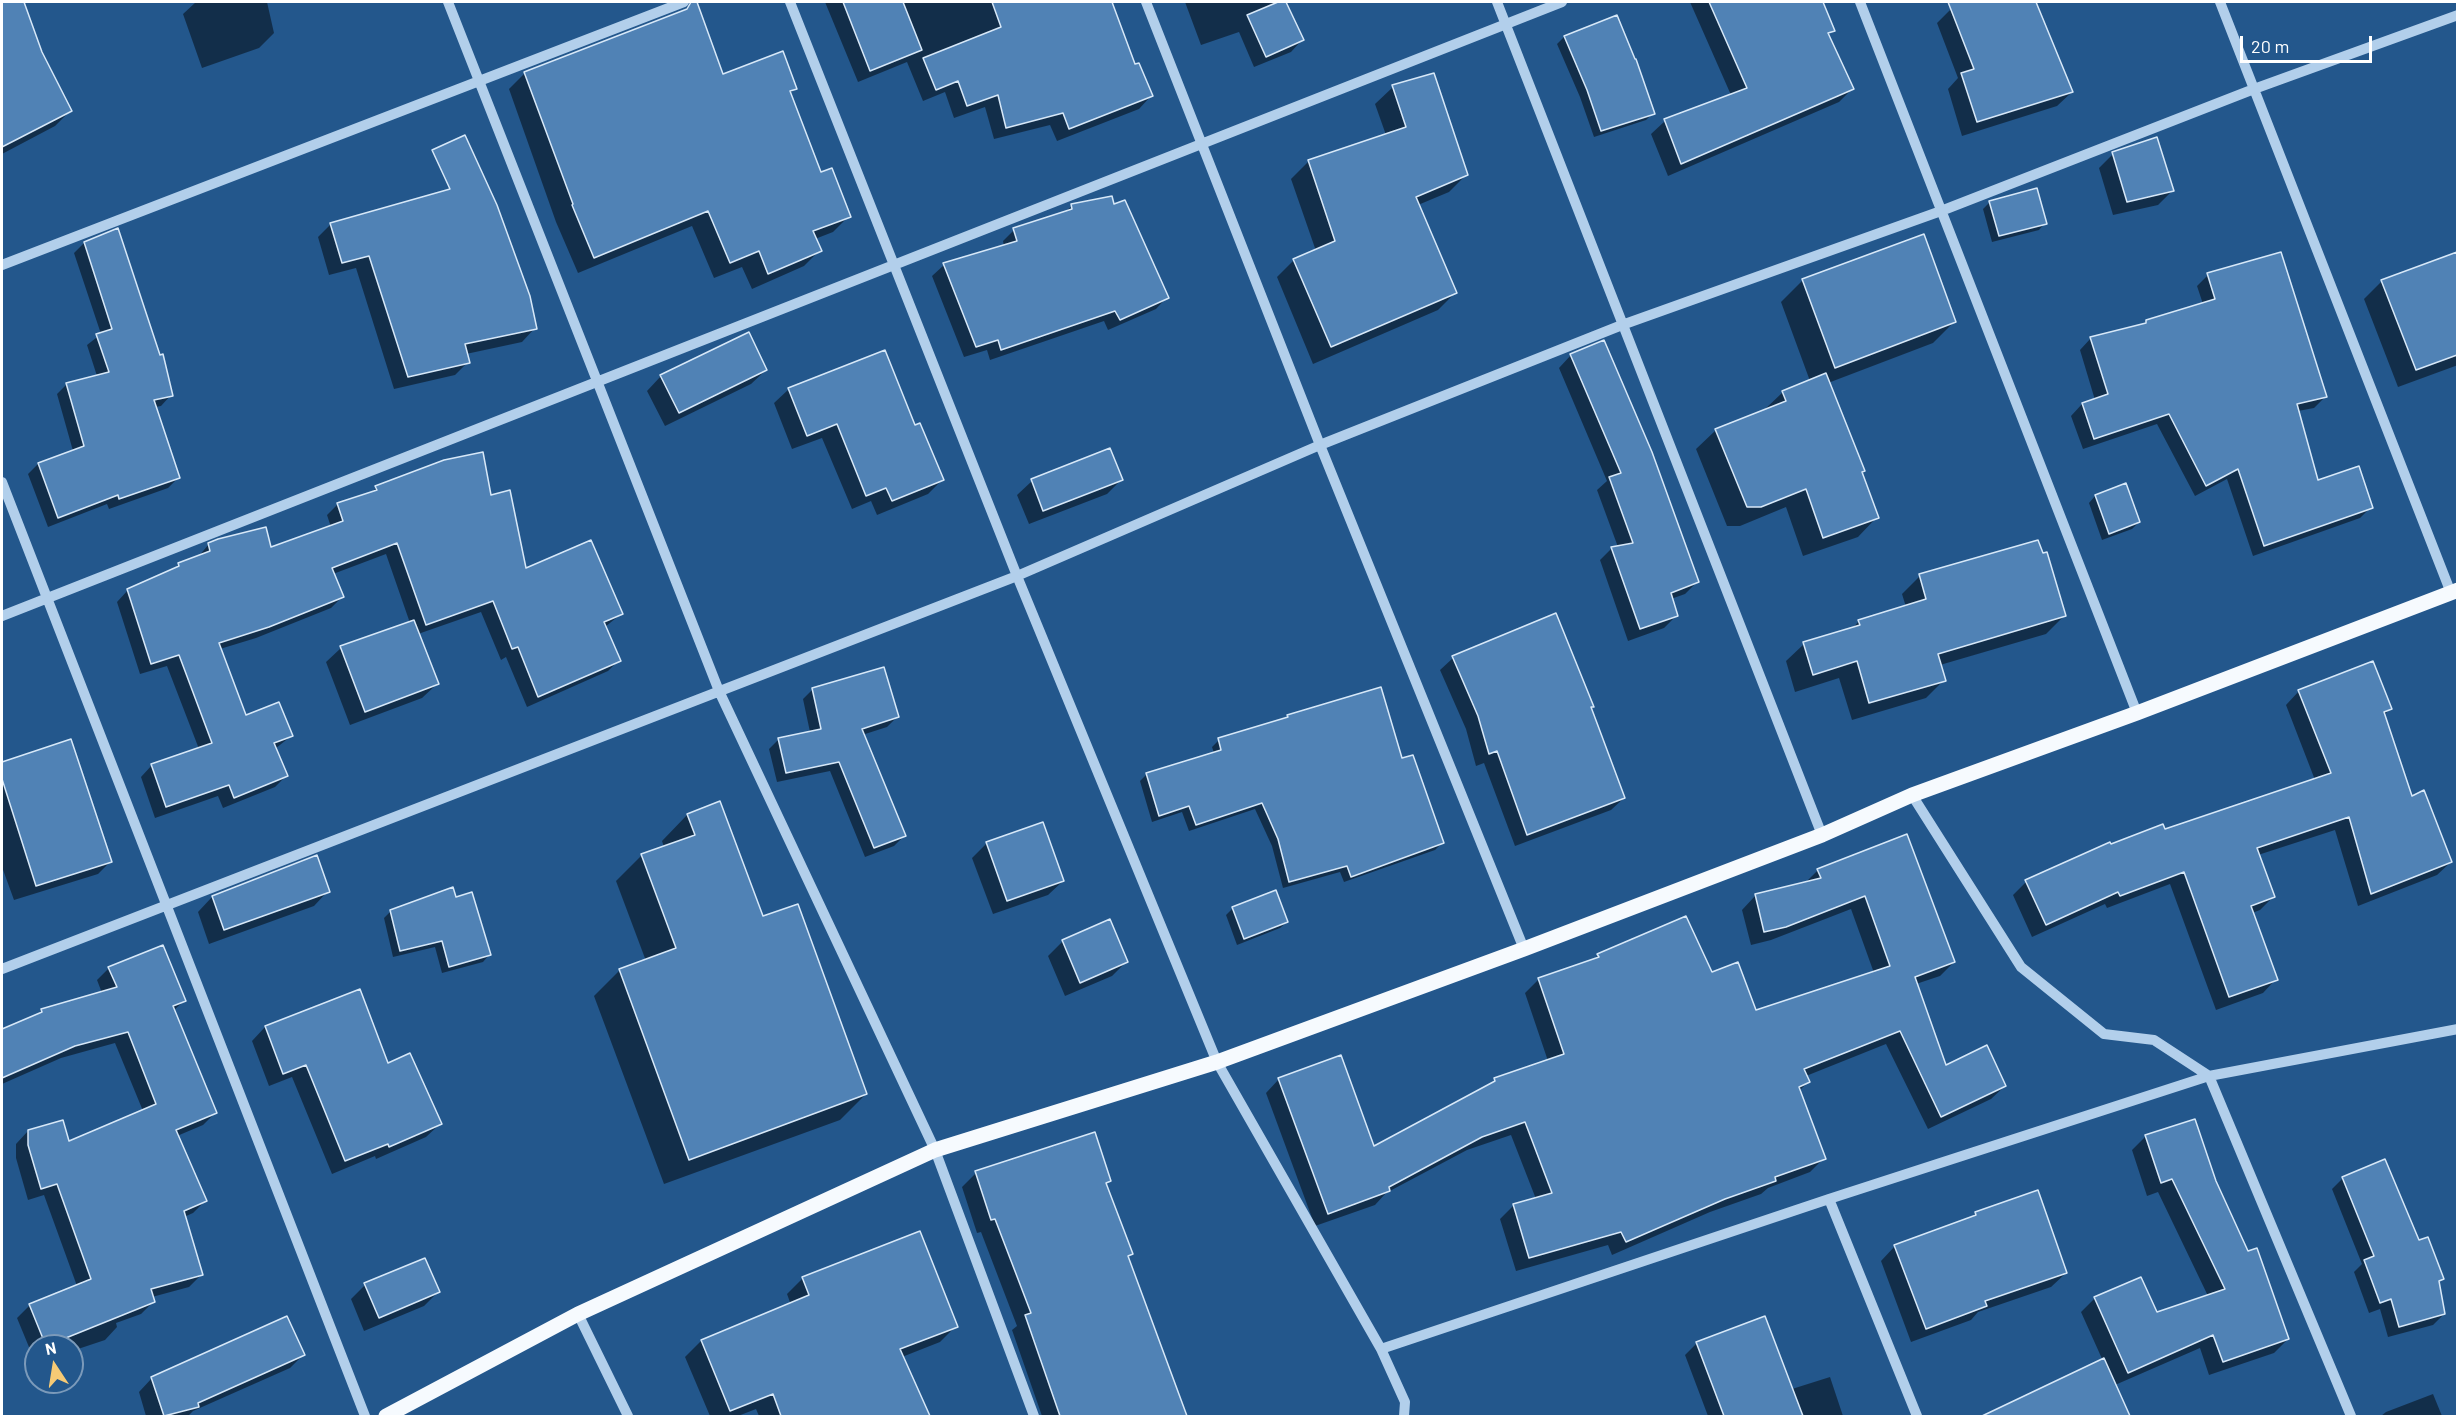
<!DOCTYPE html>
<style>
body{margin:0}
#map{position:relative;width:2459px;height:1418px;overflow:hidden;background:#23578c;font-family:Barlow,sans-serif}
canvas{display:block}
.frame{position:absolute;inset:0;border:3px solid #fff;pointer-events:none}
.north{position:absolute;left:24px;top:1334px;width:60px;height:60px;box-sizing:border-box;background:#23578c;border:2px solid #7b9aba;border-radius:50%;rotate:348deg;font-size:16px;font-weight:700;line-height:24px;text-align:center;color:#fff}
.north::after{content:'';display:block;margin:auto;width:21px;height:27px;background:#f6ca75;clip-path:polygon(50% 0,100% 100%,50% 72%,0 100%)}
.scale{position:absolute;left:2240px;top:36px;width:132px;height:27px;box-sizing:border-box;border:3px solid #fff;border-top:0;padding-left:8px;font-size:18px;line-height:21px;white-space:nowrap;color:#fff;-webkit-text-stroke:4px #23578c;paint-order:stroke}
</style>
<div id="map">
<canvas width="2459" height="1418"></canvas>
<div class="frame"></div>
<div class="north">N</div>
<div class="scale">20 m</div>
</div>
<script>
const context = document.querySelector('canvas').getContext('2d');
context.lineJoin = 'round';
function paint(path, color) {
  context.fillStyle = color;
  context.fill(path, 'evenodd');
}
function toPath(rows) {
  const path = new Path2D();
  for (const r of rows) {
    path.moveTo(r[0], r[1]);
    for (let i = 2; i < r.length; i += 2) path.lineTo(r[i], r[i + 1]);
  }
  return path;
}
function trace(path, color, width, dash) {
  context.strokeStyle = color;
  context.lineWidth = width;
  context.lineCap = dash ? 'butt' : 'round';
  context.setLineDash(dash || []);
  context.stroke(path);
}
paint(toPath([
 [2,2,22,2,41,53,70,111,55,126,2,154],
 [196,2,267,2,274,33,259,48,202,68,183,14],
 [825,2,1110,2,1134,66,1151,96,1139,109,1057,141,1050,125,994,139,985,107,954,118,945,92,923,101,907,62,858,82],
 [1185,2,1285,2,1302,40,1291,52,1254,67,1239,32,1201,45],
 [1690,2,1820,2,1831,31,1827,35,1852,89,1839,102,1668,176,1651,134,1665,121,1731,95],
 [1969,2,2035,2,2072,92,2057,106,1962,136,1948,89,1958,78,1937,23,1951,9],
 [692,3,722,76,795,88,789,94,820,174,849,216,833,232,815,239,820,250,804,266,752,289,742,267,714,278,692,226,578,273,556,222,509,89,525,73,684,12],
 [1616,17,1653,113,1646,120,1594,137,1580,97,1557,44,1564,37],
 [1393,87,1466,175,1449,192,1418,205,1455,293,1438,310,1313,364,1277,277,1294,260,1316,251,1291,179,1309,161,1386,135,1375,104],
 [2113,154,2172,191,2158,205,2113,215,2099,168],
 [1990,202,2045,223,2039,230,1992,242,1983,209],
 [1072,206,1113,206,1167,297,1156,309,1108,330,1104,321,990,360,987,350,964,357,932,276,944,265,1004,246,1003,241,1014,230,1065,212],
 [331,224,535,328,522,342,466,354,468,362,455,375,394,389,356,268,329,275,318,237],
 [84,243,171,395,161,406,155,407,178,478,168,488,109,509,107,504,48,527,28,474,38,464,73,451,57,394,67,384,97,376,87,345,101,334,74,253],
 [2458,253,2458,365,2398,387,2364,299,2382,281],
 [2208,275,2325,397,2314,408,2298,411,2317,482,2371,507,2360,518,2253,556,2227,479,2195,496,2157,424,2083,449,2071,416,2082,404,2095,400,2080,350,2091,338,2143,325,2147,321,2203,304,2197,286],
 [1803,280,1954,322,1933,343,1828,383,1877,517,1858,537,1803,556,1786,507,1740,526,1727,526,1696,449,1716,430,1763,411,1783,392,1810,381,1781,302],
 [1571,355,1697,582,1685,594,1671,599,1676,616,1664,628,1628,641,1600,560,1612,548,1618,547,1597,490,1607,481,1559,368],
 [766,370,751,384,665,426,647,391,661,376],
 [789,389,914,427,942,480,928,494,877,515,871,501,852,509,822,438,792,449,774,403],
 [1121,480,1107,494,1029,524,1017,495,1032,481],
 [2126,485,2139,522,2132,529,2102,540,2089,503,2095,496],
 [376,488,489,497,525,570,621,614,605,627,619,660,608,671,527,707,506,657,501,660,481,612,418,634,437,684,422,698,350,725,326,662,341,648,410,623,386,554,333,574,342,597,331,608,256,638,220,649,246,717,291,736,275,749,286,776,275,787,223,808,218,796,155,818,141,777,152,765,199,749,167,666,140,674,117,602,128,590,172,571,179,564,198,557,209,544,270,549,331,527,327,515,338,504,370,494],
 [1920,576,2064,616,2046,634,1940,665,1944,680,1926,698,1852,720,1839,678,1795,692,1786,661,1804,644,1851,630,1859,621,1906,607,1902,594],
 [1453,658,1592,706,1590,708,1624,798,1611,810,1515,846,1484,763,1476,766,1466,729,1440,670],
 [813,689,897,717,887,727,862,735,904,836,894,846,865,857,830,771,777,782,769,749,779,739,810,732,803,699],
 [2299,691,2390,709,2384,715,2411,798,2451,862,2437,875,2358,906,2335,830,2258,855,2273,897,2260,910,2252,913,2276,979,2263,993,2216,1010,2170,884,2107,908,2105,904,2032,937,2013,895,2026,882,2110,846,2164,831,2315,780,2286,705],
 [1288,716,1401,760,1442,843,1435,850,1344,882,1340,872,1283,888,1272,846,1255,809,1189,831,1182,812,1152,822,1140,781,1147,774,1214,753,1212,747,1219,740,1284,720],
 [70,741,110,862,98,874,14,900,2,867,2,763],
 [720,803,763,918,866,1094,840,1120,664,1184,594,996,620,970,646,961,616,881,642,855,664,847,662,841,687,815],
 [1907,836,1954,962,1940,976,1916,984,1945,1067,2005,1086,1991,1099,1928,1129,1886,1044,1806,1076,1808,1082,1799,1091,1824,1158,1810,1172,1768,1188,1761,1194,1710,1212,1612,1255,1608,1245,1516,1271,1500,1219,1514,1205,1536,1199,1511,1135,1467,1150,1386,1193,1375,1205,1315,1226,1266,1093,1279,1079,1373,1148,1487,1087,1495,1080,1548,1061,1525,993,1539,979,1593,961,1598,955,1711,974,1755,1012,1874,973,1851,909,1771,940,1751,945,1742,910,1755,896,1804,884,1818,870],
 [987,843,1063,881,1048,895,993,914,972,858],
 [316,857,328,891,314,906,209,944,198,912,212,897],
 [1233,908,1287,922,1280,928,1237,945,1226,915],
 [391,911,489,955,483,962,442,973,435,947,393,957,384,918],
 [1110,921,1126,962,1112,976,1065,996,1048,956,1062,942],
 [109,968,184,1001,173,1011,215,1113,203,1125,177,1136,205,1201,193,1213,184,1217,201,1275,189,1287,152,1297,154,1301,141,1314,116,1323,117,1327,105,1340,72,1351,72,1346,36,1346,36,1364,17,1318,30,1305,77,1286,44,1195,28,1200,16,1158,16,1144,28,1131,68,1143,143,1111,115,1043,61,1058,2,1084,2,1031,35,1017,42,1010,102,993,97,980],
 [360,991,388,1065,440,1124,426,1137,376,1159,375,1156,332,1174,292,1077,269,1086,252,1041,265,1027],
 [2146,1136,2214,1182,2288,1339,2274,1353,2209,1375,2200,1348,2115,1385,2128,1416,2002,1416,2103,1361,2081,1312,2095,1298,2156,1313,2208,1296,2158,1192,2147,1196,2132,1150],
 [976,1173,1109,1181,1105,1185,1131,1254,1127,1258,1158,1394,1096,1416,1042,1416,1012,1330,1017,1326,981,1232,977,1233,962,1187],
 [2343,1178,2418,1242,2442,1279,2438,1282,2444,1314,2433,1325,2388,1337,2380,1309,2369,1313,2354,1272,2362,1264,2332,1189],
 [1976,1213,2066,1273,2051,1287,1978,1312,1971,1320,1911,1342,1881,1261,1895,1246,1971,1218],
 [803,1278,956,1326,940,1342,902,1357,929,1416,759,1416,756,1409,738,1416,710,1416,685,1357,701,1341,791,1305,787,1294],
 [365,1285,438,1292,424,1306,364,1331,351,1299],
 [1697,1343,1792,1389,1830,1377,1843,1416,1708,1416,1685,1355],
 [303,1355,290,1368,193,1411,188,1416,146,1416,139,1392,152,1378],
 [2433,1394,2442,1416,2381,1416,2386,1412]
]), '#0007');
const building = toPath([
 [2,2,24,2,42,52,72,111,2,147,2,2],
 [691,2,697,2,723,74,783,51,797,89,790,91,821,172,832,168,851,217,813,231,822,251,768,274,759,251,730,263,708,211,594,258,572,205,573,204,524,72,687,9,691,2],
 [843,2,903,2,922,50,870,71,843,2],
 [992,2,1112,2,1135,64,1139,63,1153,96,1069,129,1063,113,1006,128,998,95,967,106,958,81,936,90,923,58,1001,27,992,2],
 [1278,2,1286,2,1304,40,1266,57,1247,15,1278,2],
 [1709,2,1823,2,1835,31,1828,33,1854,89,1681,164,1664,119,1747,88,1709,2],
 [1948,2,2036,2,2073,92,1977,122,1961,73,1974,69,1948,2],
 [1617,15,1635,59,1636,59,1655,114,1601,131,1587,90,1564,36,1617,15],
 [1434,73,1468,175,1416,197,1457,293,1331,347,1293,259,1335,241,1308,160,1406,127,1392,85,1434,73],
 [465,135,497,205,530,296,537,329,465,344,470,363,408,377,369,256,342,263,330,223,450,189,432,150,465,135],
 [2157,137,2174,191,2127,202,2112,152,2157,137],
 [2037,188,2047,224,1999,236,1989,201,2037,188],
 [1112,196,1114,204,1125,200,1169,298,1120,320,1115,311,1001,350,998,340,976,347,943,263,1017,241,1013,228,1072,209,1071,204,1112,196],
 [118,228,160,355,163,354,173,396,154,400,180,478,119,499,118,495,58,518,38,463,84,446,66,383,109,372,96,334,112,329,84,242,118,228],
 [1924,234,1956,322,1835,368,1802,279,1924,234],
 [2281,252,2327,397,2297,404,2318,480,2359,466,2373,508,2264,546,2238,469,2206,486,2169,414,2094,439,2082,403,2108,394,2090,337,2146,323,2146,320,2215,299,2207,273,2281,252],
 [2457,252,2457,355,2416,370,2381,280,2457,252],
 [749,332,767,370,679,413,660,375,749,332],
 [1604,340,1652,452,1699,582,1671,593,1678,616,1640,629,1611,547,1633,543,1609,477,1621,473,1570,354,1604,340],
 [885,350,915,425,920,423,944,480,892,501,886,488,866,496,837,424,807,436,788,388,885,350],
 [1826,373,1865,471,1862,472,1879,518,1823,538,1806,489,1761,507,1747,507,1715,429,1786,401,1782,391,1826,373],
 [1110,448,1123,480,1043,511,1031,479,1110,448],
 [483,452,491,495,510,490,526,568,591,540,623,614,604,622,621,661,538,697,518,647,512,649,493,601,426,625,397,543,332,568,344,597,269,627,219,643,246,715,279,702,293,736,274,743,288,776,234,798,229,785,166,807,151,764,212,743,179,655,151,664,127,589,179,566,178,563,210,551,208,543,218,539,266,527,271,547,343,521,337,503,377,490,375,486,444,460,483,452],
 [2126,483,2140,522,2109,534,2095,495,2126,483],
 [2038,540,2043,553,2047,552,2066,616,1938,654,1946,681,1869,703,1857,661,1813,675,1803,642,1860,625,1858,620,1926,599,1919,574,2038,540],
 [1556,613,1594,707,1591,707,1625,798,1527,835,1497,751,1489,754,1478,716,1452,656,1556,613],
 [414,620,439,684,365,712,340,646,414,620],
 [2373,661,2392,709,2384,712,2412,796,2424,790,2452,862,2371,894,2349,817,2257,848,2275,897,2251,906,2278,980,2229,997,2184,872,2120,896,2118,892,2046,925,2025,880,2110,842,2111,844,2163,824,2165,829,2331,773,2298,690,2373,661],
 [884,667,899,717,862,729,906,836,874,848,839,762,786,773,778,738,821,729,812,688,884,667],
 [1381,687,1402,758,1413,755,1444,843,1351,877,1347,866,1289,882,1278,839,1262,803,1196,825,1189,806,1159,816,1146,773,1221,750,1218,738,1288,717,1287,715,1381,687],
 [71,739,112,862,36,886,2,779,2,762,71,739],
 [720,801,763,916,798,904,867,1094,689,1160,619,969,676,948,641,854,695,835,687,814,720,801],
 [1043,822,1064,881,1007,901,986,842,1043,822],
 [1907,834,1955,962,1915,977,1946,1065,1987,1045,2006,1086,1941,1117,1900,1031,1804,1069,1810,1082,1799,1087,1826,1159,1775,1177,1776,1181,1725,1199,1626,1242,1621,1232,1529,1258,1513,1204,1552,1193,1525,1122,1482,1137,1389,1187,1390,1191,1328,1214,1278,1078,1341,1055,1374,1146,1495,1081,1494,1078,1564,1054,1538,978,1599,957,1597,954,1686,916,1712,972,1738,962,1756,1010,1890,966,1865,896,1786,927,1764,932,1755,894,1821,878,1817,869,1907,834],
 [317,855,330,892,224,930,212,896,317,855],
 [453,887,456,897,472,892,491,955,449,967,442,941,400,951,390,910,453,887],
 [1276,890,1288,922,1244,939,1232,907,1276,890],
 [1110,919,1128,962,1080,983,1062,940,1110,919],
 [163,945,186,1001,173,1006,217,1113,176,1130,207,1201,184,1211,203,1275,151,1289,155,1302,46,1346,29,1304,91,1279,57,1184,41,1189,28,1145,28,1130,63,1120,69,1141,156,1104,128,1032,75,1046,2,1078,2,1029,42,1012,41,1009,117,987,108,967,163,945],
 [360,989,388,1063,410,1053,442,1124,389,1147,388,1144,345,1161,306,1065,283,1074,265,1026,360,989],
 [2195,1119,2216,1181,2248,1251,2257,1248,2289,1339,2223,1362,2213,1335,2128,1373,2094,1297,2141,1277,2157,1312,2225,1289,2172,1179,2161,1183,2145,1135,2195,1119],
 [1095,1132,1111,1181,1106,1183,1133,1254,1128,1256,1187,1416,1060,1416,1025,1315,1031,1313,995,1219,991,1220,975,1171,1095,1132],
 [2385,1159,2419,1240,2428,1237,2444,1279,2439,1281,2445,1314,2399,1327,2391,1299,2380,1303,2364,1260,2374,1256,2342,1177,2385,1159],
 [2038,1190,2067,1273,1985,1301,1987,1306,1926,1329,1894,1245,1976,1215,1975,1212,2038,1190],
 [920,1231,958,1327,900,1349,930,1416,781,1416,773,1394,730,1411,701,1340,809,1295,802,1277,920,1231],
 [425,1258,440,1292,379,1318,364,1283,425,1258],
 [287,1316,305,1355,198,1403,199,1407,164,1416,151,1377,287,1316],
 [1765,1316,1803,1416,1724,1416,1696,1342,1765,1316],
 [2104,1358,2130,1416,1982,1416,2104,1358]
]);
paint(building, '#5082b5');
trace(building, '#d7e8f8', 1.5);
trace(toPath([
 [448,2,719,691,935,1150,1034,1416],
 [790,2,1017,576,1217,1062,1381,1349,1405,1402,1404,1416],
 [1146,2,1320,445,1524,949],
 [1497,2,1822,835],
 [1860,2,2137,713],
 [2220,2,2451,593],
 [2,265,684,2],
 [2,482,365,1416],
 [2,616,1562,2],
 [1912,795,2021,967,2104,1034,2154,1040,2209,1076,2351,1416],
 [2,969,1017,576,1320,445,1622,325,1941,211,2254,89,2458,15],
 [1829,1199,1917,1416],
 [578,1314,628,1416],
 [1381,1349,1829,1199,2209,1076,2458,1029]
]), '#b2cfeb', 10);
trace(toPath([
 [386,1416,578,1314,935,1150,1217,1062,1524,949,1822,835,1912,795,2137,713,2458,590]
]), '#f6fafe', 15);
</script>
